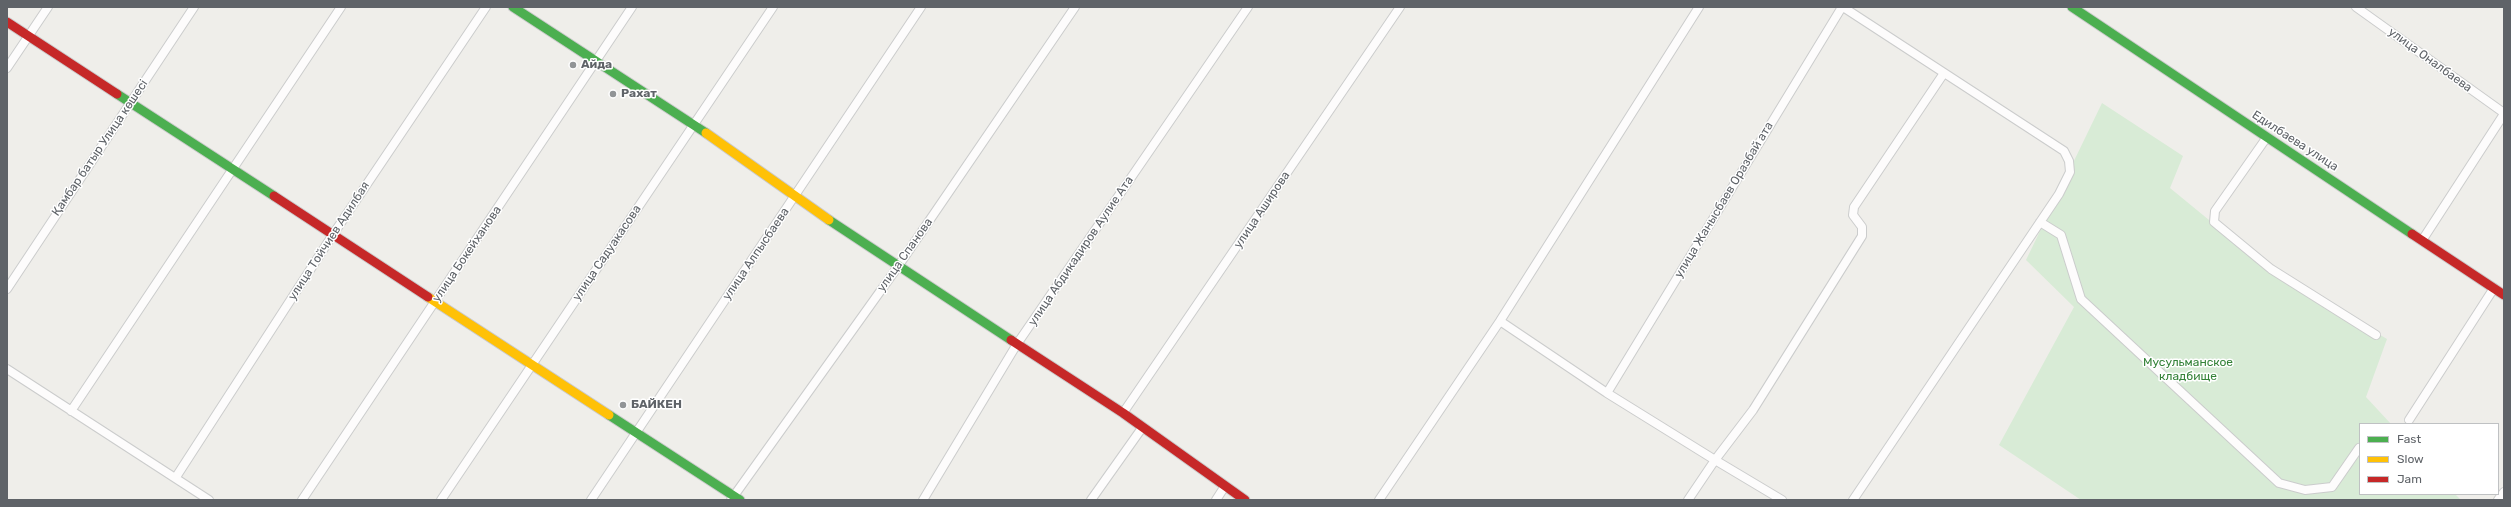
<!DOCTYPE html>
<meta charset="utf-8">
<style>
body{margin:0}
#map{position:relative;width:2511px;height:507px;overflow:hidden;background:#efeeea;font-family:Rubik,sans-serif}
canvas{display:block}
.frame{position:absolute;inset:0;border:8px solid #5f6368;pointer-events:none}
.legend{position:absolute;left:2359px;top:423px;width:140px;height:72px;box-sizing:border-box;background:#fff;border:1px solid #bfc1c3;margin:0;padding:5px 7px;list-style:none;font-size:12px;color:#5f6368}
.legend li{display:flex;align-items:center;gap:8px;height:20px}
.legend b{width:20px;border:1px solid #bfc1c3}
</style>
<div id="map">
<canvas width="2511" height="507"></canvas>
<div class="frame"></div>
<ul class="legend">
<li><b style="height:5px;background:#4caf50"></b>Fast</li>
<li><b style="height:5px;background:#ffc107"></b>Slow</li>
<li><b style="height:5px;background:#c62828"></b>Jam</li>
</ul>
</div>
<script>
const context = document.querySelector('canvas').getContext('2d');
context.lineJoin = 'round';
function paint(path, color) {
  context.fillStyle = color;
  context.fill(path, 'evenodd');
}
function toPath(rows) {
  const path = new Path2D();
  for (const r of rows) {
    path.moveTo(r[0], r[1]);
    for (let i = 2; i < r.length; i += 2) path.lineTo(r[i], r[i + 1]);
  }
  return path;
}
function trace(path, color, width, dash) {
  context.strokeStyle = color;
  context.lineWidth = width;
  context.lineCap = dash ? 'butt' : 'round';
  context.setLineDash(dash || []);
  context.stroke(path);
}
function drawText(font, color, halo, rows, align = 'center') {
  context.font = font + ' Rubik,sans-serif';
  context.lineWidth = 3;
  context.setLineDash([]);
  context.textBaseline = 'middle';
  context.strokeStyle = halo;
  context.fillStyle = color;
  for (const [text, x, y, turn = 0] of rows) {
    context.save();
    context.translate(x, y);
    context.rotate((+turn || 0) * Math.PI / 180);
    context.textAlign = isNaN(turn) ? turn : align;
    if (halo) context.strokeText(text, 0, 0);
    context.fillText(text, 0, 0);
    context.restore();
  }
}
paint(toPath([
 [2102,103,2183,156,2170,188,2270,270,2387,339,2366,397,2391,424,2360,424,2360,494,2455,494,2461,500,2081,500,1999,445,2074,307,2026,260]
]), '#d8ebd6');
const street = toPath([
 [1843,7,2064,151,2069,161,2070,172,2059,194,1853,500],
 [2356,7,2504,113],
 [7,68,48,7],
 [2267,137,2215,211,2214,222,2271,269,2376,335],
 [2040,222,2061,235,2081,299,2279,483,2305,490,2332,487,2359,448],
 [2423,239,2504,114],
 [7,289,194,7],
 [1500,321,1607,393,1715,460,1753,410,1862,236,1862,227,1853,215,1854,207,1944,73],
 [7,369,209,500],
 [1607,393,1842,7],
 [71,411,341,7],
 [1123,413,1400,7],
 [2409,420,2494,288],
 [176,477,332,236,486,7],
 [302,500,632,7],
 [441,500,773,7],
 [591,500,921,7],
 [731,500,899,265,1075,7],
 [923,500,1017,344,1248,7],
 [1091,500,1142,428],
 [1216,500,1225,486],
 [1379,500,1500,321,1699,7],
 [1688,500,1715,460,1782,500],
 [2498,500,2504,492]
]);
const fast = toPath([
 [513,7,706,133],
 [2072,7,2412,234],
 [117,94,274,196],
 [829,220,1011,340],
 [609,415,740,500]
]);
const slow = toPath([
 [706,133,829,220],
 [428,297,609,415]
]);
const jam = toPath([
 [7,22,117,94],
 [274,196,428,297],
 [2412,234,2504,295],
 [1011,340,1123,413,1245,500]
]);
trace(street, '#cbcccc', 10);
trace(fast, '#cacacb', 11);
trace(slow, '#cacacb', 11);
trace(jam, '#cacacb', 11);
trace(street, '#fdfcfc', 8);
trace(fast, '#4caf50', 9);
trace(slow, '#ffc107', 9);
trace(jam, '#c62828', 9);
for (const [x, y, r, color] of [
 [573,65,4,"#919496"],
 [613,94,4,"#919496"],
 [623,405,4,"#919496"]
]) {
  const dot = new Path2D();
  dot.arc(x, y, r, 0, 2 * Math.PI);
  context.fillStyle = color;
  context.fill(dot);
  trace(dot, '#fff', 1.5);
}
drawText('12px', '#5f6368', '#fff', [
 ["улица Оналбаева",2430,60,36],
 ["Едилбаева улица",2295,141,33],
 ["Қамбар батыр Улица көшесі",100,148,-56],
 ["улица Жанысбаев Оразбай ата",1724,200,-59],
 ["улица Аширова",1262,210,-56],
 ["улица Тойчиев Адилбая",329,241,-57],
 ["улица Абдикадиров Аулие Ата",1081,251,-56],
 ["улица Садуакасова",607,253,-56],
 ["улица Бокейханова",467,254,-56],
 ["улица Алпысбаева",756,254,-56],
 ["улица Спанова",905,255,-55]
]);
drawText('bold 12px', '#5f6368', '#fff', [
 ["Айда",581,65],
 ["Рахат",621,94],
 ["БАЙКЕН",631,405]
], 'left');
drawText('12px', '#348238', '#fff', [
 ["Мусульманское",2188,363],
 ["кладбище",2188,377]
]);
</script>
